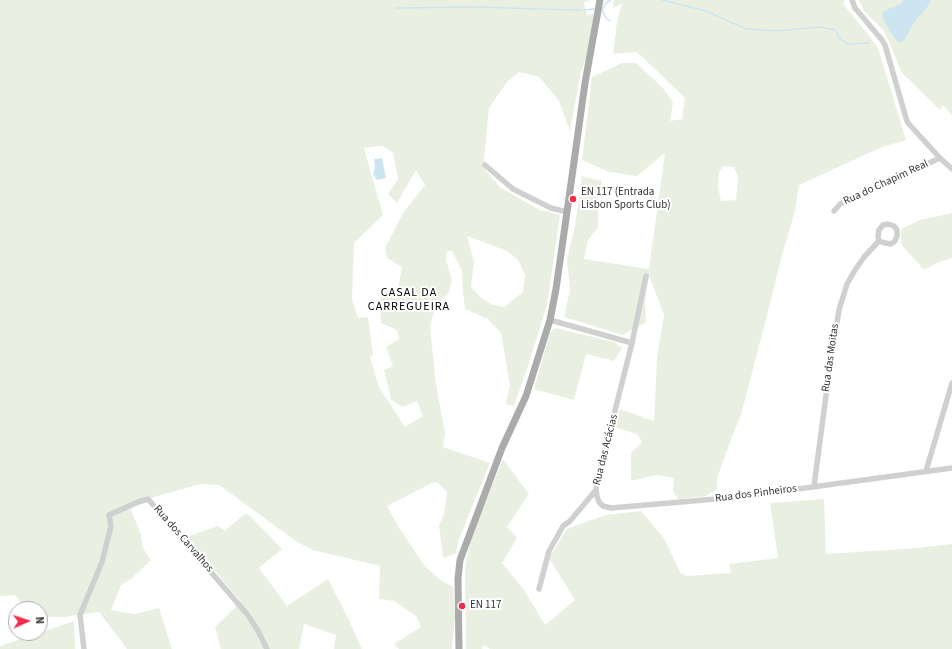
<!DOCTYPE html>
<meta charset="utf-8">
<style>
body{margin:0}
#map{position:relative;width:952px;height:649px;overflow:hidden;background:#fff;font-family:"Source Sans 3",sans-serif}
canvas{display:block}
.north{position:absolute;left:8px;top:601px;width:40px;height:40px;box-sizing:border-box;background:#fff;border:1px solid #adadad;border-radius:50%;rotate:87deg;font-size:11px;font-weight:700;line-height:16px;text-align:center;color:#333}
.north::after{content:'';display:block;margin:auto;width:14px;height:18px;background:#f42b4b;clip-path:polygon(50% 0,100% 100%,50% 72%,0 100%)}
</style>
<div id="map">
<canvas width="952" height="649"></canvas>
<div class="north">N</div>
</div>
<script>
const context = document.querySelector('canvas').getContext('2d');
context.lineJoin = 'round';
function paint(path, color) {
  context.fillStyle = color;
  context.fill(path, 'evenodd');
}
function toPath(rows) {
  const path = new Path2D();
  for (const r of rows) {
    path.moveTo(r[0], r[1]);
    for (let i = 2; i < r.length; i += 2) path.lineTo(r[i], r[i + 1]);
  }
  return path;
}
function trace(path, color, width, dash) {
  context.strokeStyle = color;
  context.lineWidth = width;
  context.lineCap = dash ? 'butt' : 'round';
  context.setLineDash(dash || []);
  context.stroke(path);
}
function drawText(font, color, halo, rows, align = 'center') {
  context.font = font + ' "Source Sans 3",sans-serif';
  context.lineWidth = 4;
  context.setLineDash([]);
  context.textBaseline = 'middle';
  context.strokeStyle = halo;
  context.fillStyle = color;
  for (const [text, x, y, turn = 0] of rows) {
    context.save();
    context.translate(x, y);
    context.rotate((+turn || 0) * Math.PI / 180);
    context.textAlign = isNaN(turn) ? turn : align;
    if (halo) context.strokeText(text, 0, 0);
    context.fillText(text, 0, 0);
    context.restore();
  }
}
paint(toPath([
 [0,0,591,0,584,3,587,15,594,14,586,59,581,72,570,131,559,101,539,77,519,72,507,82,489,108,484,160,486,171,501,188,538,209,560,215,547,305,528,366,514,406,506,404,510,385,501,333,488,319,465,309,463,292,462,271,452,251,447,251,446,260,452,280,448,294,435,305,430,327,436,385,445,433,443,447,490,463,459,539,456,553,443,558,439,525,444,514,447,492,437,482,432,483,387,506,400,529,424,565,439,579,453,587,455,616,452,649,399,649,394,644,421,627,416,616,394,601,379,599,380,566,313,550,297,542,219,485,200,484,129,504,141,535,143,548,151,560,131,579,121,585,111,610,134,614,159,608,172,649,127,649,99,612,64,617,40,617,40,609,28,609,23,605,15,595,0,596],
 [383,146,393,153,398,179,388,194,397,203,416,170,425,185,403,213,385,248,387,258,402,267,398,290,380,290,381,323,397,330,399,339,386,347,393,366,384,370,391,400,403,407,417,401,423,416,405,427,379,387,370,357,373,355,368,317,358,318,352,299,354,243,383,215,364,148],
 [467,236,507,251,518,260,525,275,523,292,504,307,493,305,480,297,471,287,474,262],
 [614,0,844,0,844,5,867,33,878,48,906,140,882,147,799,185,795,211,782,255,765,323,741,415,734,432,717,478,717,489,706,496,678,499,673,491,674,478,656,475,631,481,631,453,642,442,637,434,614,427,620,409,654,421,657,358,664,315,649,275,645,302,646,322,623,335,564,317,570,290,567,259,575,226,582,176,602,181,598,197,598,227,588,240,584,259,649,269,665,153,637,176,609,172,582,160,592,77,622,63,636,63,662,87,673,102,670,121,682,119,685,98,637,52,613,54,617,21,622,4,613,8],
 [723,166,734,167,738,177,736,200,721,201,718,186,719,173],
 [859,0,952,0,952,115,943,105,940,110,901,72,891,46,884,31,864,11],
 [952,213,952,258,937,263,924,270,901,244,901,229,920,220],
 [555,328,614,342,622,348,614,361,586,354,574,400,534,389,550,333],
 [503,459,529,494,507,527,517,538,502,563,523,588,545,625,575,600,549,558,567,529,605,515,641,511,664,538,681,574,687,576,731,573,729,564,778,558,770,503,824,499,826,554,917,548,952,544,952,649,490,649,484,645,482,649,466,649,465,569,471,538],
 [248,514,282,549,259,568,287,606,328,579,349,620,362,649,334,649,336,635,304,624,299,649,221,649,215,627,241,602,186,537,218,526,225,531,243,515],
 [74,621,75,649,0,649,0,646]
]), '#eaf0e1');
paint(toPath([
 [904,0,931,0,928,6,913,24,905,39,902,42,898,42,893,36,883,19,882,14,884,11,900,4],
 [382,158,386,178,377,180,373,174,375,167,374,159]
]), '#cce5f0');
trace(toPath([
 [662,0,706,11,746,29,777,31,819,27,835,30,839,38,847,44,869,43],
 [477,7,507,8],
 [396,8,475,7],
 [509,8,536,9],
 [538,9,581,10],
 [584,10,594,9],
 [610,21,606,18,602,10,606,3,611,0]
]), '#cce5f0', 1.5);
trace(toPath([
 [852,0,855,8,882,40,885,45,906,118,908,123,940,158,952,169],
 [485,165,513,189,551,208,567,212],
 [834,211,840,204,848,200,940,158],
 [888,224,894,226,897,230,897,236,895,241,891,244,885,243,879,241,878,236,879,230,883,225,888,224],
 [632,343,646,276],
 [926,471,952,383],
 [814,486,831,358,839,310,847,284,855,270,865,256,879,241],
 [596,490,597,496,599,502,603,506,611,508,739,497,952,468],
 [539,589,549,551,557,537,563,526,570,521,596,490,597,482,632,343,550,320],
 [84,649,80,615,102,562,111,526,109,515,138,502,148,499,247,614,257,629,267,649]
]), '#d0d0d0', 5.5);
trace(toPath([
 [459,649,458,579,460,560,502,448,526,396,550,320,556,289,567,212,585,83,600,0]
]), '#ababab', 7);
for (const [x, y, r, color] of [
 [573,199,4,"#f42b4b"],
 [462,606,4,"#f42b4b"]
]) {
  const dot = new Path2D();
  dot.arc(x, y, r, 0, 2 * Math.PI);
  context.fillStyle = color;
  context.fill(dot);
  trace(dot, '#fff', 1.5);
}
drawText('11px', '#333', '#fff', [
 ["Rua do Chapim Real",886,183,-25],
 ["Rua das Moitas",831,358,-82],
 ["Rua das Acácias",606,450,-76],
 ["Rua dos Pinheiros",756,494,-7],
 ["Rua dos Carvalhos",183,539,49]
]);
drawText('11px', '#333', '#fff', [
 ["EN 117 (Entrada",581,193],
 ["Lisbon Sports Club)",581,206],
 ["EN 117",470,606]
], 'left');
context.letterSpacing = '1px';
drawText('12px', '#000', '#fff', [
 ["CASAL DA",409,293],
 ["CARREGUEIRA",409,307]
]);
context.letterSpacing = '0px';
</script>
